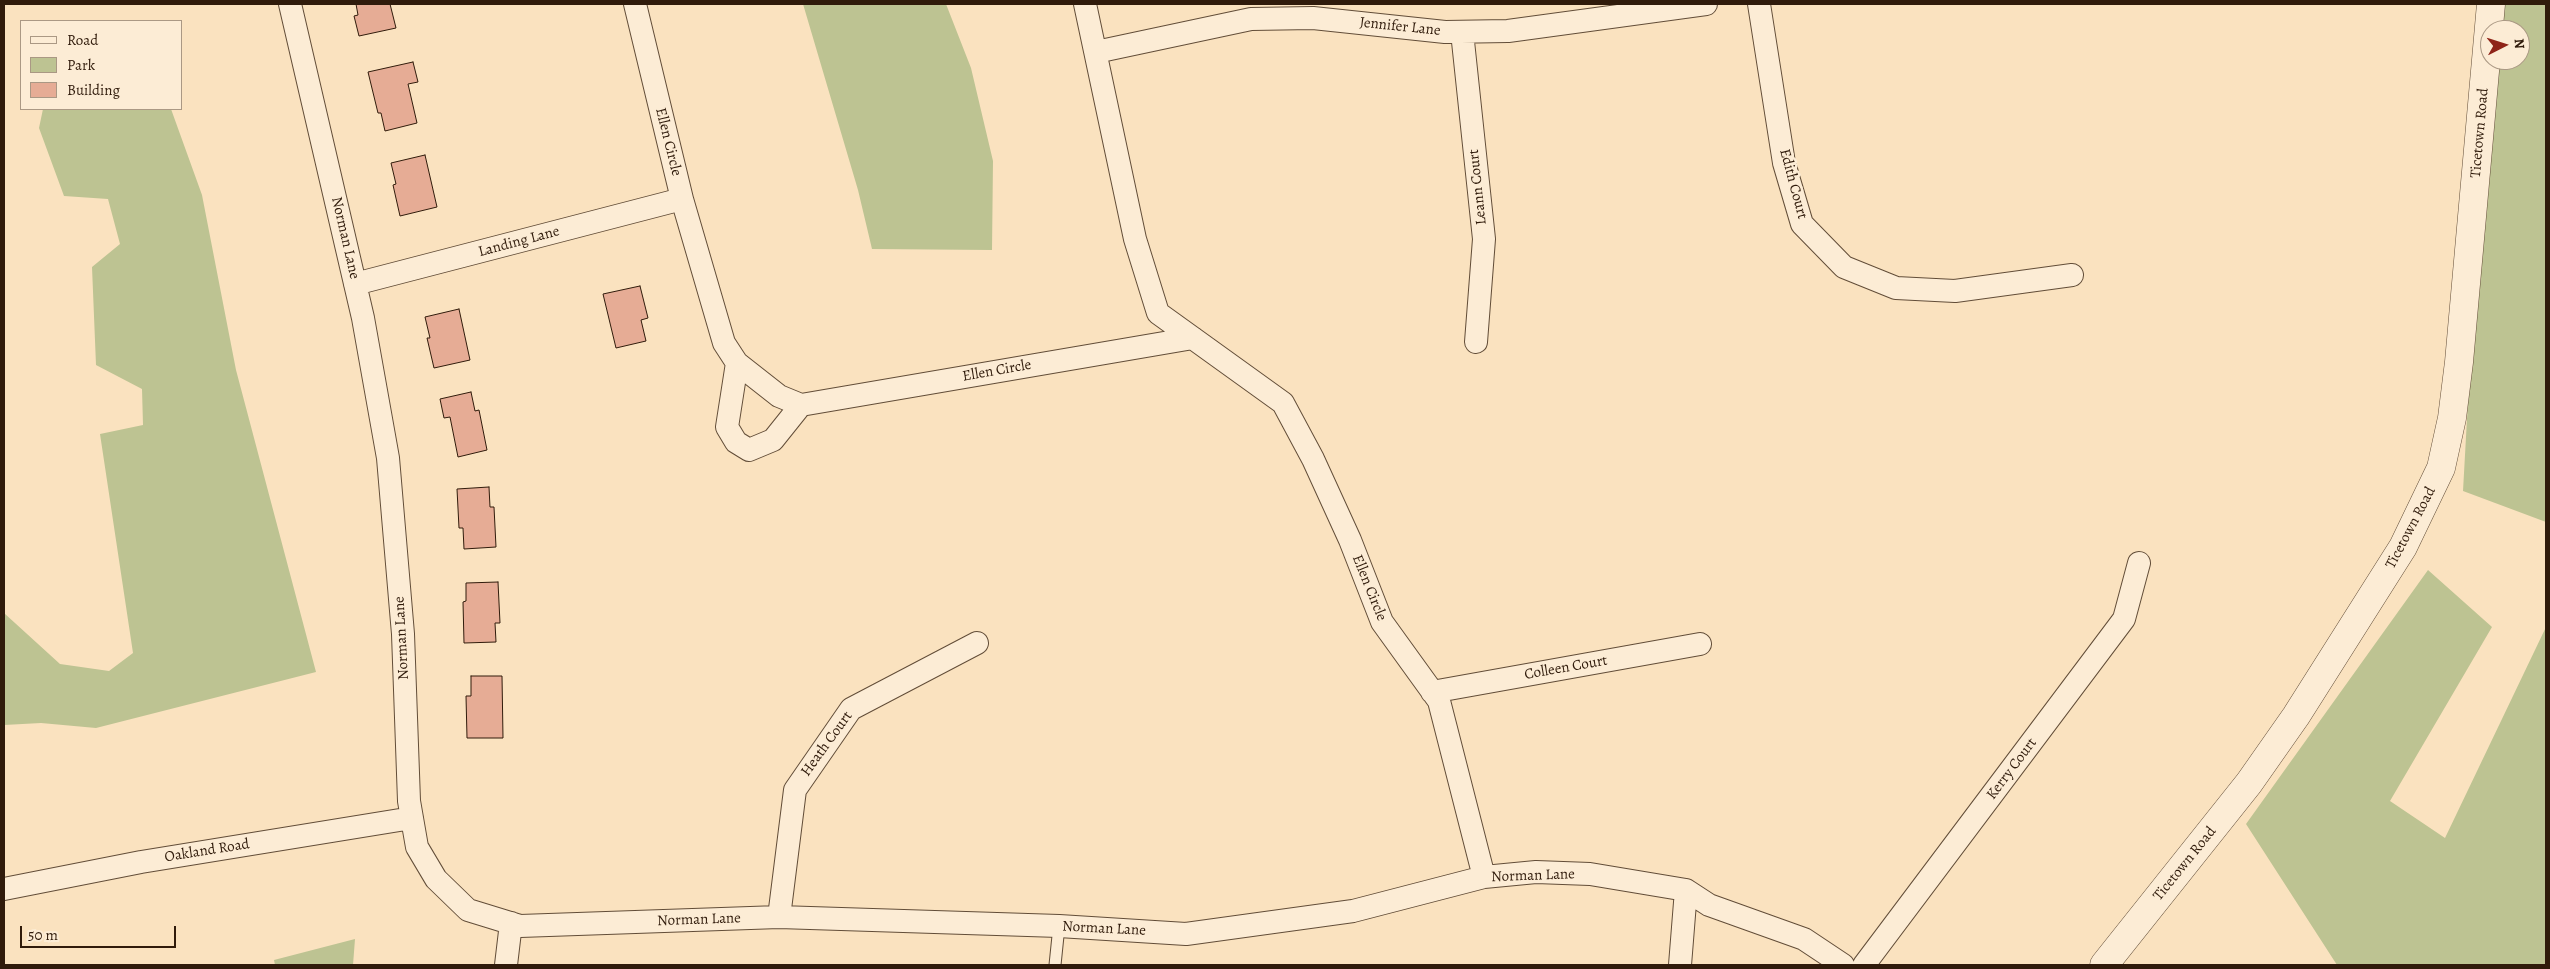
<!DOCTYPE html>
<style>
body{margin:0}
#map{position:relative;width:2550px;height:969px;overflow:hidden;background:#fae2bf;font-family:Alegreya,serif}
canvas{display:block}
.frame{position:absolute;inset:0;border:5px solid #301b0b;pointer-events:none}
.legend{position:absolute;left:20px;top:20px;width:162px;height:90px;box-sizing:border-box;background:#fcecd5;border:1px solid #aa9884;margin:0;padding:6px 9px;list-style:none;font-size:15px;color:#301b0b}
.legend li{display:flex;align-items:center;gap:10px;height:25px}
.legend b{width:25px;border:1px solid #aa9884}
.north{position:absolute;left:2480px;top:20px;width:50px;height:50px;box-sizing:border-box;background:#fcecd5;border:1px solid #aa9884;border-radius:50%;rotate:85deg;font-size:14px;font-weight:700;line-height:20px;text-align:center;color:#301b0b}
.north::after{content:'';display:block;margin:auto;width:18px;height:22px;background:#8f2418;clip-path:polygon(50% 0,100% 100%,50% 72%,0 100%)}
.scale{position:absolute;left:20px;top:926px;width:156px;height:22px;box-sizing:border-box;border:2px solid #301b0b;border-top:0;padding-left:6px;font-size:15px;line-height:18px;white-space:nowrap;color:#301b0b;-webkit-text-stroke:4px #fcecd5;paint-order:stroke}
</style>
<div id="map">
<canvas width="2550" height="969"></canvas>
<div class="frame"></div>
<ul class="legend">
<li><b style="height:6px;background:#fcecd5"></b>Road</li>
<li><b style="height:14px;background:#bdc392"></b>Park</li>
<li><b style="height:14px;background:#e6ac95"></b>Building</li>
</ul>
<div class="north">N</div>
<div class="scale">50 m</div>
</div>
<script>
const context = document.querySelector('canvas').getContext('2d');
context.lineJoin = 'round';
function paint(path, color) {
  context.fillStyle = color;
  context.fill(path, 'evenodd');
}
function toPath(rows) {
  const path = new Path2D();
  for (const r of rows) {
    path.moveTo(r[0], r[1]);
    for (let i = 2; i < r.length; i += 2) path.lineTo(r[i], r[i + 1]);
  }
  return path;
}
function trace(path, color, width, dash) {
  context.strokeStyle = color;
  context.lineWidth = width;
  context.lineCap = dash ? 'butt' : 'round';
  context.setLineDash(dash || []);
  context.stroke(path);
}
function drawText(font, color, halo, rows, align = 'center') {
  context.font = font + ' Alegreya,serif';
  context.lineWidth = 5;
  context.setLineDash([]);
  context.textBaseline = 'middle';
  context.strokeStyle = halo;
  context.fillStyle = color;
  for (const [text, x, y, turn = 0] of rows) {
    context.save();
    context.translate(x, y);
    context.rotate((+turn || 0) * Math.PI / 180);
    context.textAlign = isNaN(turn) ? turn : align;
    if (halo) context.strokeText(text, 0, 0);
    context.fillText(text, 0, 0);
    context.restore();
  }
}
paint(toPath([
 [803,4,946,4,971,68,993,161,992,250,872,249,858,190],
 [2490,4,2546,4,2546,522,2463,491],
 [2490,30,2520,30,2520,60,2490,60],
 [43,109,171,109,202,195,236,370,316,672,96,728,41,723,4,725,4,613,60,664,109,671,133,653,100,434,143,425,142,389,96,365,92,267,120,244,108,199,64,196,39,128],
 [2428,570,2492,627,2390,801,2445,838,2546,627,2546,965,2337,965,2246,824],
 [355,939,353,965,275,965,274,960]
]), '#bdc392');
const building = toPath([
 [356,4,390,4,396,28,359,36,354,16,358,15,356,4],
 [413,62,418,82,408,84,417,123,385,131,381,113,378,113,368,72,413,62],
 [425,155,437,207,400,216,393,185,396,184,391,163,425,155],
 [640,286,648,318,641,320,646,341,616,348,603,294,640,286],
 [459,309,470,360,434,368,427,338,430,338,425,317,459,309],
 [471,392,475,411,479,410,487,450,458,457,450,417,444,418,440,399,471,392],
 [489,487,490,507,494,507,496,547,464,549,463,528,459,528,457,489,489,487],
 [498,582,500,623,495,623,496,642,464,643,463,602,466,601,466,583,498,582],
 [471,676,502,676,503,738,467,738,466,696,471,696,471,676]
]);
paint(building, '#e6ac95');
trace(building, '#301b0b', 1);
const service = toPath([
 [1055,965,1059,926]
]);
const minor = toPath([
 [290,4,363,318,388,458,403,634,409,801,417,847,436,879,468,910,520,926,779,917,1059,926,1186,934,1353,911,1484,877,1536,872,1590,874,1686,890,1709,905,1804,939,1843,965],
 [635,4,682,199,724,343,737,363,779,396,801,405,1193,338],
 [1085,4,1135,239,1158,313,1283,403,1313,459,1350,540,1382,622,1439,701,1484,877],
 [1759,4,1784,163,1802,224,1844,267,1896,288,1955,291,2072,275],
 [1462,32,1484,239,1476,342],
 [1096,52,1251,19,1313,18,1445,32,1508,31,1706,4],
 [355,284,682,199],
 [737,363,727,427,736,442,749,450,773,440,801,405],
 [1432,692,1700,644],
 [4,889,141,862,412,818],
 [779,917,795,790,851,709,977,643],
 [506,965,511,923],
 [1680,965,1686,890],
 [1864,965,2124,619,2139,563]
]);
const tertiary = toPath([
 [2104,965,2249,783,2296,716,2403,547,2441,468,2452,418,2459,362,2491,4]
]);
trace(service, '#624d38', 13);
trace(minor, '#624d38', 24);
trace(tertiary, '#624d38', 29);
trace(service, '#fcecd5', 11);
trace(minor, '#fcecd5', 22);
trace(tertiary, '#fcecd5', 28);
drawText('15px', '#301b0b', '#fcecd5', [
 ["Jennifer Lane",1400,27,6],
 ["Ticetown Road",2480,133,-85],
 ["Ellen Circle",668,142,76],
 ["Edith Court",1793,184,75],
 ["Leann Court",1478,187,-96],
 ["Norman Lane",345,238,77],
 ["Landing Lane",519,242,-15],
 ["Ellen Circle",997,371,-10],
 ["Ticetown Road",2411,528,-62],
 ["Ellen Circle",1369,588,68],
 ["Norman Lane",402,638,-93],
 ["Colleen Court",1566,668,-10],
 ["Heath Court",827,744,-54],
 ["Kerry Court",2012,769,-53],
 ["Oakland Road",207,851,-9],
 ["Ticetown Road",2185,864,-51],
 ["Norman Lane",1533,876,-2],
 ["Norman Lane",699,920,-2],
 ["Norman Lane",1104,929,3]
]);
</script>
